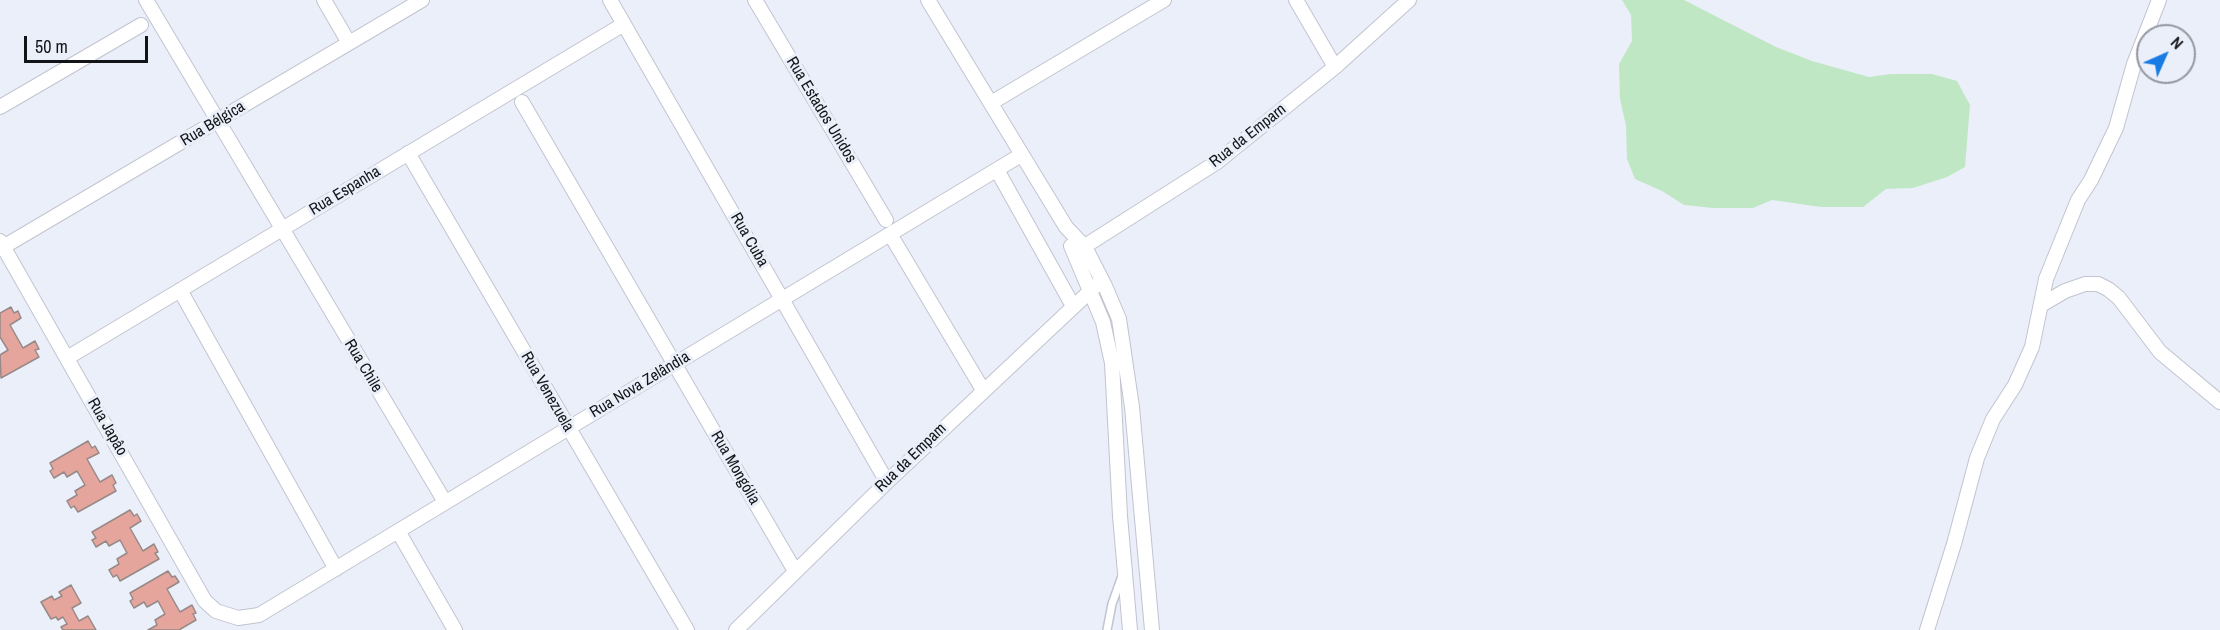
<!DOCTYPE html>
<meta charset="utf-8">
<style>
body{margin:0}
#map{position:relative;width:2220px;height:630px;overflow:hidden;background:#ebeffa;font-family:"Archivo Narrow",sans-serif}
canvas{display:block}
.north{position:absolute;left:2136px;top:24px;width:60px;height:60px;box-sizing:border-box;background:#ebeffa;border:2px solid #94979f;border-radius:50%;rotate:45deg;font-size:16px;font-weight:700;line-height:24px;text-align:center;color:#121417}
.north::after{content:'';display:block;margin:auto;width:21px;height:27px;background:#197be4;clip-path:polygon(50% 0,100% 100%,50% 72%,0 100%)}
.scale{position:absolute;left:24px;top:36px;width:124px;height:27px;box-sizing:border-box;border:3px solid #121417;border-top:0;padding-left:8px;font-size:18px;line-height:21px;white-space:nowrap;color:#121417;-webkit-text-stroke:4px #ebeffa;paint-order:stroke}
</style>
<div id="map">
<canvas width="2220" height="630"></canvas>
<div class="north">N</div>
<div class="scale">50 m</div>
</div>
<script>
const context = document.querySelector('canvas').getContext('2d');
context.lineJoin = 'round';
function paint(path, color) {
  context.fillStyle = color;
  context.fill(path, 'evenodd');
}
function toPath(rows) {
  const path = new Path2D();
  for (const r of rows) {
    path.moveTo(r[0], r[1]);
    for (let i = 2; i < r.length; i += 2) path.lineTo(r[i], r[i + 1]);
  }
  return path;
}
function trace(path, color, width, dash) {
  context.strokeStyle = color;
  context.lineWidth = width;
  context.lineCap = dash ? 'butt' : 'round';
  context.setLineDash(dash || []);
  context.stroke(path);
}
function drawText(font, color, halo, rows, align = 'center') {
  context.font = font + ' "Archivo Narrow",sans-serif';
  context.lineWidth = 6;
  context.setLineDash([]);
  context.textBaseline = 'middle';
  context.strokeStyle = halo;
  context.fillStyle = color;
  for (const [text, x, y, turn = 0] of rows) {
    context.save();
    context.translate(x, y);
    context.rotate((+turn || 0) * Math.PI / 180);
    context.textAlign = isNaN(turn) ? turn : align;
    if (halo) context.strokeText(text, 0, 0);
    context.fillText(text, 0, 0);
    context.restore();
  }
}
paint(toPath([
 [1622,0,1684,0,1776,47,1812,61,1869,77,1891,74,1932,74,1957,81,1970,105,1965,167,1947,177,1913,188,1886,189,1863,207,1821,207,1772,200,1753,208,1713,208,1684,205,1662,191,1635,179,1627,159,1626,126,1620,99,1619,64,1632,41,1631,15]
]), '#c0e7c3');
const building = toPath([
 [11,307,14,313,18,311,21,318,10,325,23,348,35,341,39,349,35,350,39,357,1,378,0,355,8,350,0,337,0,313,11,307],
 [88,441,92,448,95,446,99,453,87,459,100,482,112,475,116,483,113,485,116,491,78,512,74,506,71,508,67,501,77,495,75,491,85,485,77,471,67,477,64,472,54,478,50,471,53,469,50,463,88,441],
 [130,510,134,516,137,514,141,521,130,528,143,551,154,544,158,552,155,553,159,559,120,581,117,575,113,577,109,570,119,564,117,559,127,553,120,540,109,546,106,541,96,547,92,540,96,538,92,532,130,510],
 [168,571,172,577,175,576,179,582,167,589,180,612,192,605,196,613,193,614,196,620,179,630,148,630,157,625,155,620,165,614,158,601,147,607,144,602,134,608,130,601,133,599,130,593,168,571],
 [71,585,81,603,72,608,79,621,88,616,96,630,63,630,61,627,67,624,63,617,58,620,56,617,51,619,41,602,52,596,54,600,62,596,59,592,71,585]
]);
paint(building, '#e6a59c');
trace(building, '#968a88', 1.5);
const service = toPath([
 [1107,630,1112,604,1122,576]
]);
const minor = toPath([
 [146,0,445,502],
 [324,0,349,43],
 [610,0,887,482],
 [755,0,886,220],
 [928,0,1066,227,1085,247,1105,286,1119,319,1132,407,1152,630],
 [1296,0,1335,67],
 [522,102,795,571],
 [991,103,1164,0],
 [0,107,141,25],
 [408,153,687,630],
 [997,170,1073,306],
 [890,234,983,390],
 [0,241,205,601,216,611,238,618,259,615,1021,155],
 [1071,246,1103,322,1112,363,1120,516,1130,630],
 [3,247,422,0],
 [1074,253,1217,162,1335,67,1409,0],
 [180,290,336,569],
 [2041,305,2065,291,2085,284,2098,284,2108,289,2119,298,2160,352,2220,402],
 [67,358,624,24],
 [398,531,455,630],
 [736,630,887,482,1102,280],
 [1927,630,1954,544,1977,458,1993,419,2015,385,2032,347,2046,279,2078,200,2091,180,2116,128,2134,64,2159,0]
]);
trace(service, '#c1c4cf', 10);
trace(minor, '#c1c4cf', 16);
trace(service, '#fff', 7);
trace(minor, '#fff', 14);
drawText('16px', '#121417', '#ebeffa', [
 ["Rua Estados Unidos",821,110,59],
 ["Rua Bélgica",213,124,-31],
 ["Rua da Emparn",1248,136,-38],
 ["Rua Espanha",345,191,-31],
 ["Rua Cuba",749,240,60],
 ["Rua Chile",363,366,59],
 ["Rua Nova Zelândia",640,385,-31],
 ["Rua Venezuela",547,392,60],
 ["Rua Japâo",107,427,60],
 ["Rua da Empam",911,458,-44],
 ["Rua Mongólia",735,468,60]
]);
</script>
